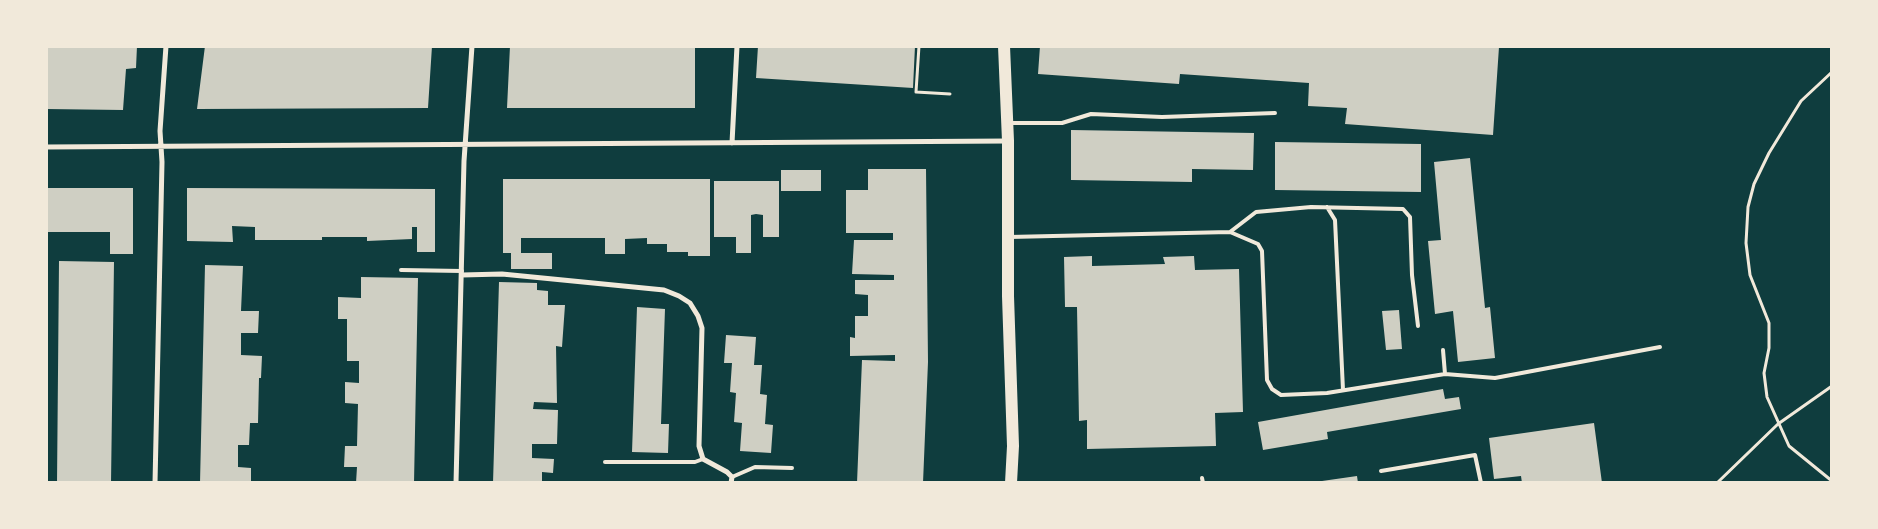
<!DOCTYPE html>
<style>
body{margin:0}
#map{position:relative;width:1878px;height:529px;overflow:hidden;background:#0f3d3e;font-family:"Roboto Condensed",sans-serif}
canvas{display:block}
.frame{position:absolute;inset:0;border:48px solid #f1e9da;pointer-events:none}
</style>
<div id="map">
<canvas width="1878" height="529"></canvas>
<div class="frame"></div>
</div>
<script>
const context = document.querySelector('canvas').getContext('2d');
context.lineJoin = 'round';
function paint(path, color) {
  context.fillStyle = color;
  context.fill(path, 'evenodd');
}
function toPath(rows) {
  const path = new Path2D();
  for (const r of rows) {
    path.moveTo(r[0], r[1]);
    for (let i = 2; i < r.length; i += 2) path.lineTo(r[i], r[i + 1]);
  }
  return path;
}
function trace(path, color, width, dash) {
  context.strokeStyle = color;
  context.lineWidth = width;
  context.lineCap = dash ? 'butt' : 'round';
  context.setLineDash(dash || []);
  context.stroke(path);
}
paint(toPath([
 [46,46,137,46,136,68,126,69,123,110,46,109],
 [205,46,432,46,428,108,197,109],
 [510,46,695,46,695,108,507,108],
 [758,46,915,46,913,88,756,78],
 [1040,46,1499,47,1493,135,1345,124,1347,108,1308,106,1309,83,1180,74,1179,84,1038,74],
 [1071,130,1254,133,1253,170,1192,169,1192,182,1071,180],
 [1275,142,1421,144,1421,192,1275,190],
 [1470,158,1485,308,1490,307,1495,358,1458,362,1453,311,1435,314,1428,241,1441,240,1434,162],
 [868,169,926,169,928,362,923,483,857,483,862,360,895,361,895,355,850,356,850,337,855,338,855,316,868,316,868,295,855,294,855,280,894,280,894,275,852,274,854,240,893,240,893,233,846,233,846,190,868,190],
 [781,170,821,170,821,191,781,191],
 [503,179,710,179,710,256,688,256,688,252,667,252,667,244,647,244,647,238,625,239,625,254,605,254,605,238,521,238,521,253,552,253,552,269,511,269,511,253,503,253],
 [714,181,779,181,779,237,763,237,763,215,756,214,751,215,751,253,736,253,736,237,714,237],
 [46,188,133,188,133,254,110,254,110,232,46,232],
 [187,188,435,189,435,252,417,252,417,227,412,227,412,239,367,241,367,237,322,237,322,240,255,240,255,227,232,226,233,242,187,241],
 [1092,256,1092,266,1165,264,1163,257,1194,256,1195,270,1239,269,1243,412,1215,413,1216,446,1087,449,1087,420,1079,421,1077,307,1065,307,1064,257],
 [59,261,114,262,111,483,57,483],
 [205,265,243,266,241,311,259,311,258,333,241,333,241,355,262,356,261,378,259,378,258,423,250,423,249,445,238,445,238,467,251,468,251,483,200,483],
 [361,277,418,278,414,483,356,483,357,467,344,467,345,446,357,446,358,404,345,403,345,382,359,383,359,361,347,361,347,319,338,319,338,297,361,298],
 [499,282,537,283,537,290,548,291,548,305,565,305,562,347,556,346,557,403,534,402,533,409,558,410,557,444,532,444,532,458,554,459,553,473,542,472,542,483,493,483],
 [637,307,665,309,661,424,669,424,668,453,632,452],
 [1399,310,1402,349,1386,350,1382,311],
 [726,335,756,337,754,365,762,365,760,394,767,395,765,424,773,425,771,453,740,451,742,423,734,422,736,393,730,392,732,363,724,363],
 [1443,389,1445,399,1459,397,1461,409,1327,432,1328,439,1263,450,1258,422],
 [1594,423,1602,483,1522,483,1521,476,1494,479,1489,438],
 [1357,476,1358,483,1315,483,1315,482]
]), '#cfcfc3');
trace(toPath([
 [919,46,916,92,950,94],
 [1832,72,1801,101,1769,153,1754,184,1748,207,1746,243,1750,275,1769,323,1769,348,1764,373,1767,397,1789,446,1832,481],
 [1717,483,1778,424,1832,386]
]), '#f1e9da', 3);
trace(toPath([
 [1010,123,1062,123,1091,114,1162,117,1275,113],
 [1327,207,1335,220,1343,390],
 [1230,232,1256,212,1311,207,1403,209,1410,217,1412,275,1418,326],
 [1009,237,1230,232,1258,244,1262,251,1267,380,1272,389,1281,395,1327,393,1445,374,1443,350],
 [401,270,462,271],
 [1445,374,1495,378,1660,347],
 [605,462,695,462,703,459],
 [1381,471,1475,455,1481,483],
 [732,477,755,467,792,468],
 [1202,478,1203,483]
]), '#f1e9da', 4);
trace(toPath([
 [732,143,737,46],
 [46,147,1008,141],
 [462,275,502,274,664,290,679,296,690,303,698,316,702,328,699,446,703,459,727,472,732,477,731,483],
 [155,483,162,162,160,131,166,46],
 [456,483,464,161,472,46]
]), '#f1e9da', 5);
trace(toPath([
 [1004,46,1008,141,1008,296,1013,446,1011,483]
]), '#f1e9da', 12);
</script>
